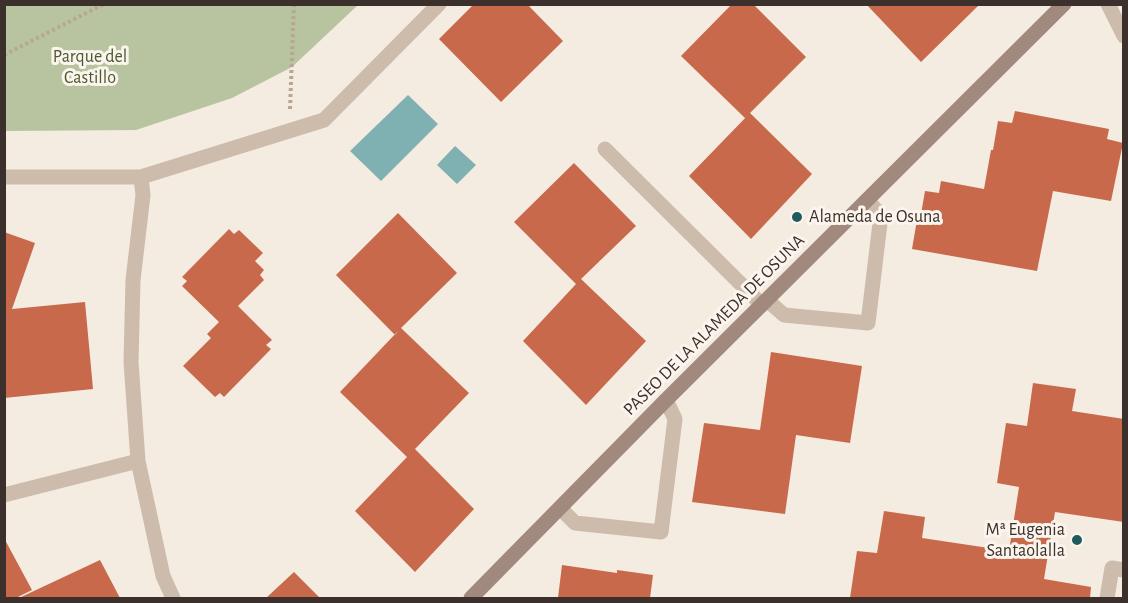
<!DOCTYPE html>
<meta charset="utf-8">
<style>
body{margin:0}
#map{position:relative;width:1128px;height:603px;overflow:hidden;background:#f4ebe1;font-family:"Alegreya Sans",sans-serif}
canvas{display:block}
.frame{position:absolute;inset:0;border:6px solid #3b302b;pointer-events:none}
</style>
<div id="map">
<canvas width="1128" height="603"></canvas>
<div class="frame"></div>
</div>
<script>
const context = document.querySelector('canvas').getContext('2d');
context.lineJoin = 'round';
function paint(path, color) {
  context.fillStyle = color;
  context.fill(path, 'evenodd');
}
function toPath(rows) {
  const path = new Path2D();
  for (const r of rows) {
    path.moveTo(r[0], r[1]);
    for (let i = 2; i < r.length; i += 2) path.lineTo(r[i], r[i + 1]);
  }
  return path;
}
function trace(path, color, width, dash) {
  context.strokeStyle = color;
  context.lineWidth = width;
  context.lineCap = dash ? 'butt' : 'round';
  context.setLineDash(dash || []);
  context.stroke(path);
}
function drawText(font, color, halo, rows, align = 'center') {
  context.font = font + ' "Alegreya Sans",sans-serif';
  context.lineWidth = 6;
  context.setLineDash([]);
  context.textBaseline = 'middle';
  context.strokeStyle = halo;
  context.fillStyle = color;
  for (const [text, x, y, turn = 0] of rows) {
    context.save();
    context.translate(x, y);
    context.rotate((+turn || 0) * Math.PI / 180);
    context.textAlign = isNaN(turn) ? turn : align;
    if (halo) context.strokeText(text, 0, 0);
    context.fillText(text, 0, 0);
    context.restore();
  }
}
paint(toPath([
 [4,5,5,4,358,5,292,67,232,98,136,130,5,131]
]), '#b8c4a0');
paint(toPath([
 [408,95,438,124,381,181,350,151],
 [455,146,476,165,457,184,437,165]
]), '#7fb0b2');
paint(toPath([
 [474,4,527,4,563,41,501,102,439,39],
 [732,4,753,4,806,57,750,113,812,174,751,239,689,176,750,113,745,118,681,56],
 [866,4,980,4,921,62],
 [1015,111,1109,129,1107,139,1123,143,1111,201,1053,191,1037,271,912,249,917,220,920,220,925,191,939,193,941,181,984,189,991,150,993,150,998,121,1012,123],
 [574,163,636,226,581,279,646,341,586,405,523,341,576,284,514,222],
 [398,213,457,273,401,328,469,393,415,449,474,509,415,572,355,511,407,457,340,392,399,330,395,335,336,275],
 [229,229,234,234,239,230,263,253,255,261,264,270,260,275,264,280,238,306,272,340,266,345,271,349,224,397,220,393,215,397,183,366,211,338,207,334,219,322,182,286,187,281,182,277],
 [4,232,35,243,12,309,85,302,93,389,4,398],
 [771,352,862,366,850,443,796,435,785,514,692,502,704,423,760,430],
 [1033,383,1076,389,1072,411,1124,419,1124,522,1055,512,1044,579,1091,587,1090,598,850,598,857,551,877,553,884,511,925,517,922,538,1009,551,1019,487,997,483,1006,423,1027,426],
 [4,538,32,590,16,598,4,598],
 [100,560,120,598,19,598],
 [562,565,617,573,617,570,653,575,650,598,558,598],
 [294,572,320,598,266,598]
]), '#c8694b');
trace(toPath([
 [4,55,104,4],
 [290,109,294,4]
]), '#b9a596', 4, [3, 3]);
trace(toPath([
 [605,149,762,305],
 [767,300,784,315,868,323,881,215,867,200],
 [560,508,575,523,661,532,675,419,666,400],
 [1107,598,1112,568,1124,570]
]), '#cdbbac', 15);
trace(toPath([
 [1108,4,1124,36],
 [4,177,141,177,324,120,439,4],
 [141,177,143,195,133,280,131,362,138,461,163,576,173,598],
 [4,495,138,461]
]), '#cdbbac', 15);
trace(toPath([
 [471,598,666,400,1064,4]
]), '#a18a7d', 15);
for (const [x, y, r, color] of [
 [797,217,6,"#1f5a5e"],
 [1077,540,6,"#1f5a5e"]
]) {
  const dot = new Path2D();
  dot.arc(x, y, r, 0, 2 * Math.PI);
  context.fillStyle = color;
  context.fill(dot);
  trace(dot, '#fbf5ee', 2);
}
drawText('18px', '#4a5a2e', '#fbf5ee', [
 ["Parque del",90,57],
 ["Castillo",90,78]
]);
drawText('18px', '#3b302b', '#fbf5ee', [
 ["Alameda de Osuna",809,217],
 ["Mª Eugenia",1065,530,"right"],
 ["Santaolalla",1065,551,"right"]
], 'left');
drawText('18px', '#3b302b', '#fbf5ee', [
 ["PASEO DE LA ALAMEDA DE OSUNA",714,325,-45]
]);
</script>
